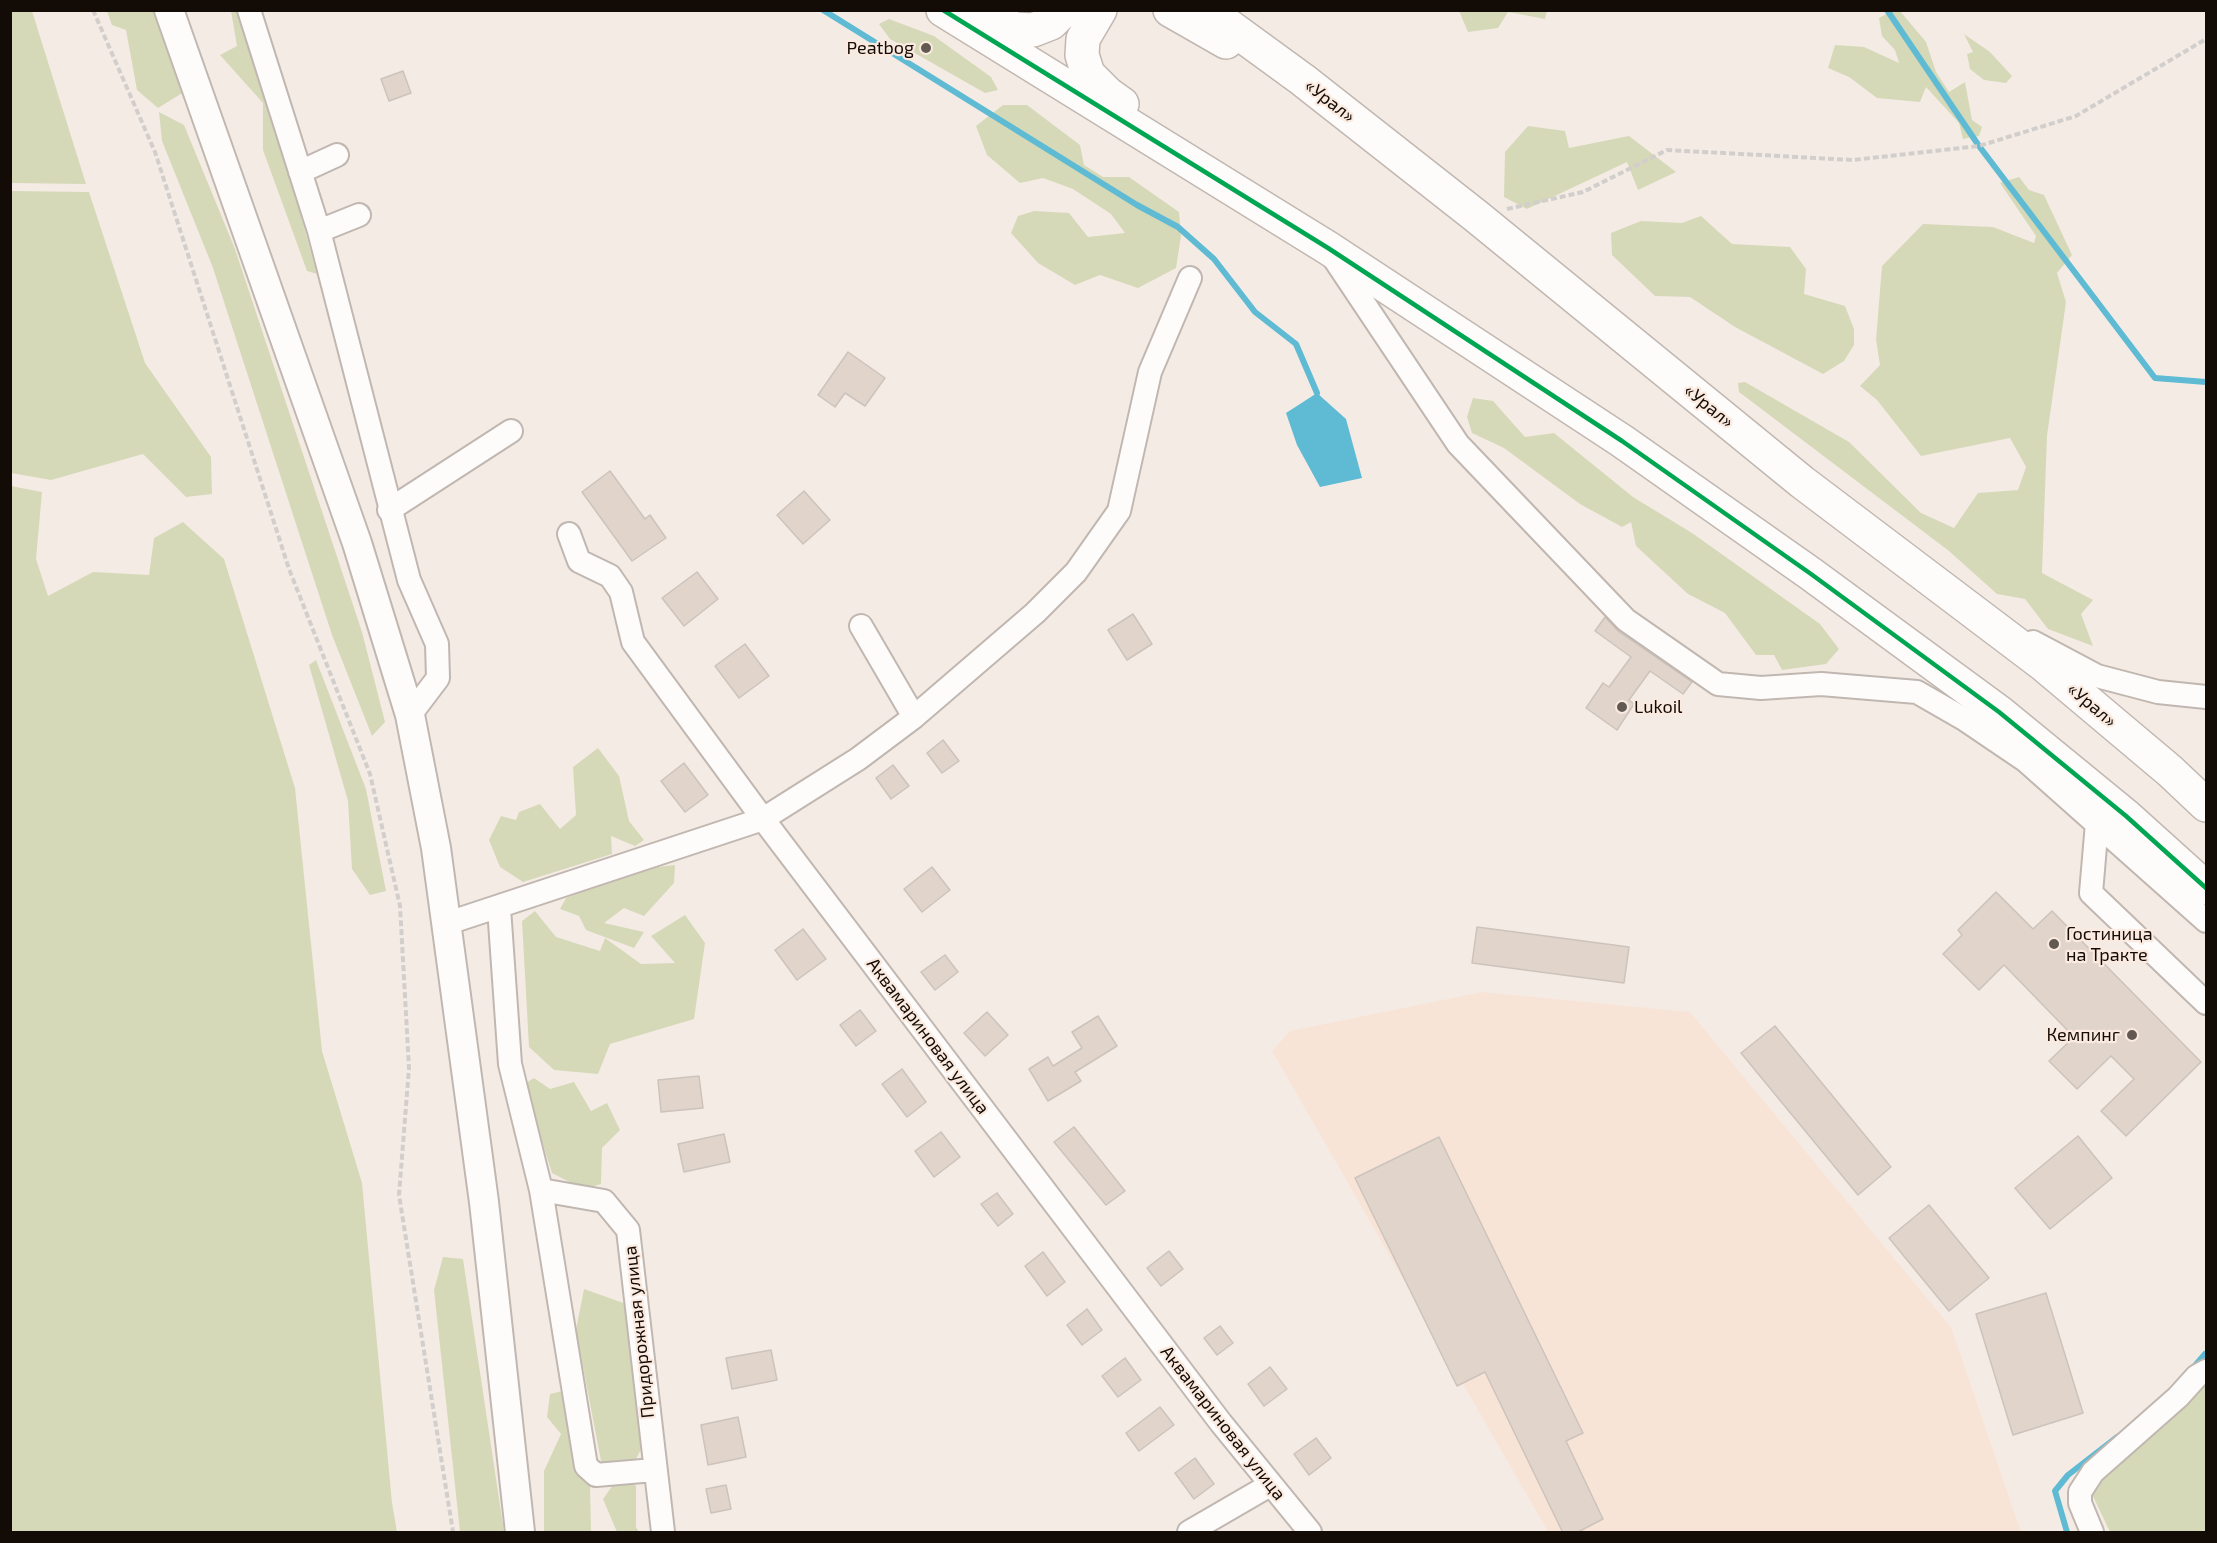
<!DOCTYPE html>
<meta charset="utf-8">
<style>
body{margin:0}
#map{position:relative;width:2217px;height:1543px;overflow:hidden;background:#f5ebe5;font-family:"Exo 2",sans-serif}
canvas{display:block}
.frame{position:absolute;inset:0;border:12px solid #130b05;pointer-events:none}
</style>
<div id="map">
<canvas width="2217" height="1543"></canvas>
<div class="frame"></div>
</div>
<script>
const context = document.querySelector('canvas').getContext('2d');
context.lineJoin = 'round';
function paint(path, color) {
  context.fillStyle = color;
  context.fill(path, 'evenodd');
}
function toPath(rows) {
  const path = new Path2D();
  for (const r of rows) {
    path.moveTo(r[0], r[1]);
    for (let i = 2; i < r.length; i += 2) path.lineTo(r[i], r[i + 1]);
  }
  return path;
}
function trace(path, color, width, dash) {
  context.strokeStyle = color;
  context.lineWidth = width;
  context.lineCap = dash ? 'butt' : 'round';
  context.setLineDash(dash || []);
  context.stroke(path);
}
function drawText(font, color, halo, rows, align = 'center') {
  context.font = font + ' "Exo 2",sans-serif';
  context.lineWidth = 4.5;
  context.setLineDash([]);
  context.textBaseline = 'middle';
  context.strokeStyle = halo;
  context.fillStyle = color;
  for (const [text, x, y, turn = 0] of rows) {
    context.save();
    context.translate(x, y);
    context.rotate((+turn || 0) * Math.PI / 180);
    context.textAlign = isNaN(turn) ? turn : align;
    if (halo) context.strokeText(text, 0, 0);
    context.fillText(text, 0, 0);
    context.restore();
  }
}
paint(toPath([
 [1482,992,1690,1012,1951,1327,2021,1532,1548,1532,1272,1051,1290,1031]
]), '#f8e4d7');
paint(toPath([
 [11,10,32,11,86,184,11,183],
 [1894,10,1900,11,1926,42,1936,72,1949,92,1965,82,1972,120,1982,127,1979,136,1963,139,1959,123,1926,87,1920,102,1877,98,1849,77,1828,68,1835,45,1864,47,1899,63,1895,50,1882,36,1879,18],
 [107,11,153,11,184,92,158,108,137,90,126,30,112,25],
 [231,11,244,11,317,274,307,271,263,150,263,103,220,55,237,46],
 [1459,11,1547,11,1545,19,1508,12,1498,28,1468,32],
 [889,19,934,36,991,77,998,90,985,93,890,39,879,24],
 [1964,34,1990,52,2012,76,2006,83,1984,80,1970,69,1967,54,1973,52],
 [1003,105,1027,105,1080,145,1084,165,1103,177,1129,177,1179,212,1181,236,1176,268,1138,288,1100,275,1075,285,1038,263,1011,233,1018,216,1034,211,1069,213,1088,237,1125,233,1111,214,1073,189,1043,178,1020,183,987,155,976,126],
 [159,112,184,125,235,249,362,632,385,722,372,736,332,635,213,268,162,141],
 [1528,126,1565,131,1569,148,1629,136,1676,172,1638,190,1627,162,1527,209,1504,197,1505,152],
 [2019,177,2029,190,2044,195,2072,255,2057,273,2066,302,2047,436,2042,573,2093,600,2081,614,2093,646,2048,629,2025,599,1997,594,1949,551,1739,392,1738,383,1745,382,1849,442,1921,513,1954,528,1978,493,2018,490,2026,467,2010,438,1921,456,1877,400,1860,386,1880,365,1876,340,1882,266,1923,224,1993,227,2034,243,2036,236,2000,183],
 [11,191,89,192,145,363,211,457,212,494,186,497,143,454,51,480,11,473],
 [1701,216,1732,244,1790,247,1806,269,1804,294,1845,306,1854,329,1854,345,1844,361,1823,374,1735,327,1690,297,1655,296,1612,255,1611,233,1641,221,1682,223],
 [1473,398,1493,401,1525,437,1554,433,1633,497,1692,533,1820,624,1839,649,1826,664,1782,670,1774,655,1756,655,1725,613,1688,594,1636,546,1631,522,1622,527,1580,504,1504,448,1472,433,1467,417],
 [11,486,42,492,36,559,48,596,93,572,149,575,154,538,183,522,224,559,295,788,322,1051,362,1183,392,1503,397,1532,11,1532],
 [316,660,366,789,386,891,370,895,352,869,348,801,309,665],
 [598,748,619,776,629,821,644,840,635,846,611,836,612,854,523,882,500,867,489,840,501,816,516,820,519,812,540,804,560,829,576,815,573,767],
 [675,865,674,883,644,916,624,908,604,923,644,932,634,948,586,930,579,916,560,909,566,898,641,869],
 [535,911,556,937,600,951,605,938,641,964,675,963,651,936,685,915,705,943,694,1019,610,1044,598,1074,554,1070,529,1047,522,921],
 [534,1078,550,1089,574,1082,591,1111,607,1103,620,1130,602,1148,601,1184,583,1189,552,1173,524,1084],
 [443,1257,463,1259,504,1532,460,1532,434,1290],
 [584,1289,629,1305,645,1441,633,1465,602,1466,576,1330],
 [2201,1384,2206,1388,2206,1532,2110,1532,2091,1492,2123,1456],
 [567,1390,590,1483,591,1532,544,1532,544,1471,561,1434,547,1417,550,1394],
 [620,1475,636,1486,636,1527,639,1532,617,1532,603,1499]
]), '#d5d9b8');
paint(toPath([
 [1317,393,1346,419,1362,478,1320,487,1297,445,1286,413]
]), '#5ebbd3');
trace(toPath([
 [823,10,1137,205,1178,227,1214,259,1255,312,1296,344,1317,393],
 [1887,10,1979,146,2155,378,2206,382],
 [2193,1368,2205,1354],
 [2067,1532,2055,1491,2068,1475,2117,1437]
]), '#5ebbd3', 6);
const building = toPath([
 [403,71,411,93,389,101,381,79,403,71],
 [848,352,885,378,865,406,845,393,835,407,818,395,848,352],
 [610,471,645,519,650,515,666,538,632,561,582,492,610,471],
 [804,491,830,520,803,544,777,515,804,491],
 [697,572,718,599,684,626,662,598,697,572],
 [1133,614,1152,644,1127,660,1108,630,1133,614],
 [1605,617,1618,631,1692,682,1683,694,1650,671,1629,700,1634,704,1617,730,1586,708,1603,683,1609,687,1631,657,1595,631,1605,617],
 [745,644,769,676,739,698,715,666,745,644],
 [943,740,959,761,942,773,927,753,943,740],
 [684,763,708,795,685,812,661,781,684,763],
 [893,765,909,786,891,799,876,778,893,765],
 [932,867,950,890,922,912,904,889,932,867],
 [1996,892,2033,929,2052,911,2201,1062,2126,1136,2101,1111,2134,1079,2111,1056,2077,1089,2049,1061,2074,1037,2004,965,1979,990,1943,954,1962,935,1958,930,1996,892],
 [1477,927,1629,947,1624,983,1472,963,1477,927],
 [803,929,826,959,797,980,775,950,803,929],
 [945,955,958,972,935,990,921,972,945,955],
 [860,1010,876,1031,856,1046,840,1025,860,1010],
 [987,1012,1008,1035,985,1056,964,1033,987,1012],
 [1098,1016,1117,1046,1075,1072,1081,1081,1048,1101,1029,1069,1048,1057,1053,1066,1082,1048,1072,1032,1098,1016],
 [1775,1026,1891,1167,1858,1195,1741,1053,1775,1026],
 [902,1069,926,1102,907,1117,882,1084,902,1069],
 [699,1076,703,1108,661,1112,658,1080,699,1076],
 [1074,1127,1125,1191,1106,1205,1054,1142,1074,1127],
 [941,1132,960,1157,934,1177,915,1151,941,1132],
 [724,1134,730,1162,684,1172,678,1144,724,1134],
 [2078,1136,2112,1178,2050,1229,2015,1188,2078,1136],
 [1439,1137,1583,1433,1566,1441,1603,1519,1576,1533,1563,1533,1485,1372,1457,1386,1355,1178,1439,1137],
 [997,1193,1013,1214,998,1226,981,1204,997,1193],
 [1929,1205,1989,1278,1949,1311,1889,1238,1929,1205],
 [1169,1251,1183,1269,1161,1286,1147,1268,1169,1251],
 [1043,1252,1065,1282,1047,1296,1025,1266,1043,1252],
 [2046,1293,2083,1413,2013,1435,1976,1314,2046,1293],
 [1087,1309,1102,1330,1082,1345,1067,1325,1087,1309],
 [1220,1326,1233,1343,1217,1355,1204,1338,1220,1326],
 [771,1350,777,1380,732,1389,726,1358,771,1350],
 [1125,1358,1141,1380,1118,1397,1102,1376,1125,1358],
 [1270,1367,1287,1389,1264,1406,1248,1384,1270,1367],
 [1160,1407,1174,1425,1139,1451,1126,1433,1160,1407],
 [738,1417,746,1457,708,1465,701,1425,738,1417],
 [1316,1438,1331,1458,1309,1475,1294,1454,1316,1438],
 [1195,1458,1214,1484,1194,1499,1175,1473,1195,1458],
 [726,1485,731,1509,711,1513,706,1489,726,1485]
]);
paint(building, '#e1d4cb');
trace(building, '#ccc3bc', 1.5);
const minor = toPath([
 [249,10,319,231,409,580,437,644,438,678,410,715],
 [300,172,337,155],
 [319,231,359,215],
 [1333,257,1458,444,1626,620,1718,684,1761,688,1821,684,1917,692,1964,719,2026,761,2206,921],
 [389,510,511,431],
 [569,534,579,561,610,576,621,592,633,642,763,819,1221,1423,1310,1532],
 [861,626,914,717],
 [2033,642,2097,676,2158,692,2206,697],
 [2097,823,2091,893,2206,1003],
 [499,908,510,1064,541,1190,604,1201,628,1230,663,1532],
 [445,924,763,819,858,759,914,717,1035,613,1076,572,1119,511,1150,372,1190,278],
 [541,1190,586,1466,596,1475,654,1470],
 [1189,1532,1270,1485],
 [2092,1532,2080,1503,2080,1492,2093,1472,2178,1397,2197,1376,2206,1371]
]);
const major = toPath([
 [169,10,357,543,410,715,436,848,484,1202,520,1532]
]);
const highway = toPath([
 [943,10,1328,248,1622,441,1811,574,1999,712,2126,816,2206,888],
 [976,10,1015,29,1033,30,1051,23,1064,10],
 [1100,10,1083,39,1082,55,1088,74,1108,94,1122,104],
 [1170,10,1226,42],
 [1207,10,1303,80,1476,216,1802,482,2044,665,2170,771,2206,805]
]);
trace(minor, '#c1b7b1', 26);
trace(major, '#c1b7b1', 32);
trace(highway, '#c1b7b1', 36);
trace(toPath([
 [93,10,155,152,289,569,370,774,400,906,409,1068,399,1195,453,1532],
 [1507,209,1583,192,1667,150,1853,160,1979,146,2076,116,2206,39]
]), '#d1cecb', 4, [6, 3]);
trace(minor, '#fefcfb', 22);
trace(major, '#fefcfb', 28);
trace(highway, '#fefcfb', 33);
trace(toPath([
 [943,10,1328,248,1622,441,1811,574,1999,712,2126,816,2206,888]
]), '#00a651', 4.5);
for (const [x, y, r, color] of [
 [926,48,6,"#625953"],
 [1622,707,6,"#625953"],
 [2054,944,6,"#625953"],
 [2132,1035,6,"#625953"]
]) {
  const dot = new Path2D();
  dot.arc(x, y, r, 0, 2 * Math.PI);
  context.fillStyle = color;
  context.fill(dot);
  trace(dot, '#fbeadf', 2);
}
drawText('18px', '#130b05', '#fbeadf', [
 ["Peatbog",914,48],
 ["Lukoil",1634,707,"left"],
 ["Гостиница",2066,934,"left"],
 ["на Тракте",2066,955,"left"],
 ["Кемпинг",2120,1035]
], 'right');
drawText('18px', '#130b05', '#fbeadf', [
 ["«Урал»",1330,101,38],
 ["«Урал»",1709,406,39],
 ["«Урал»",2092,705,40],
 ["Аквамариновая улица",928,1036,53],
 ["Придорожная улица",639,1332,-96],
 ["Аквамариновая улица",1223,1423,52]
]);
</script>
